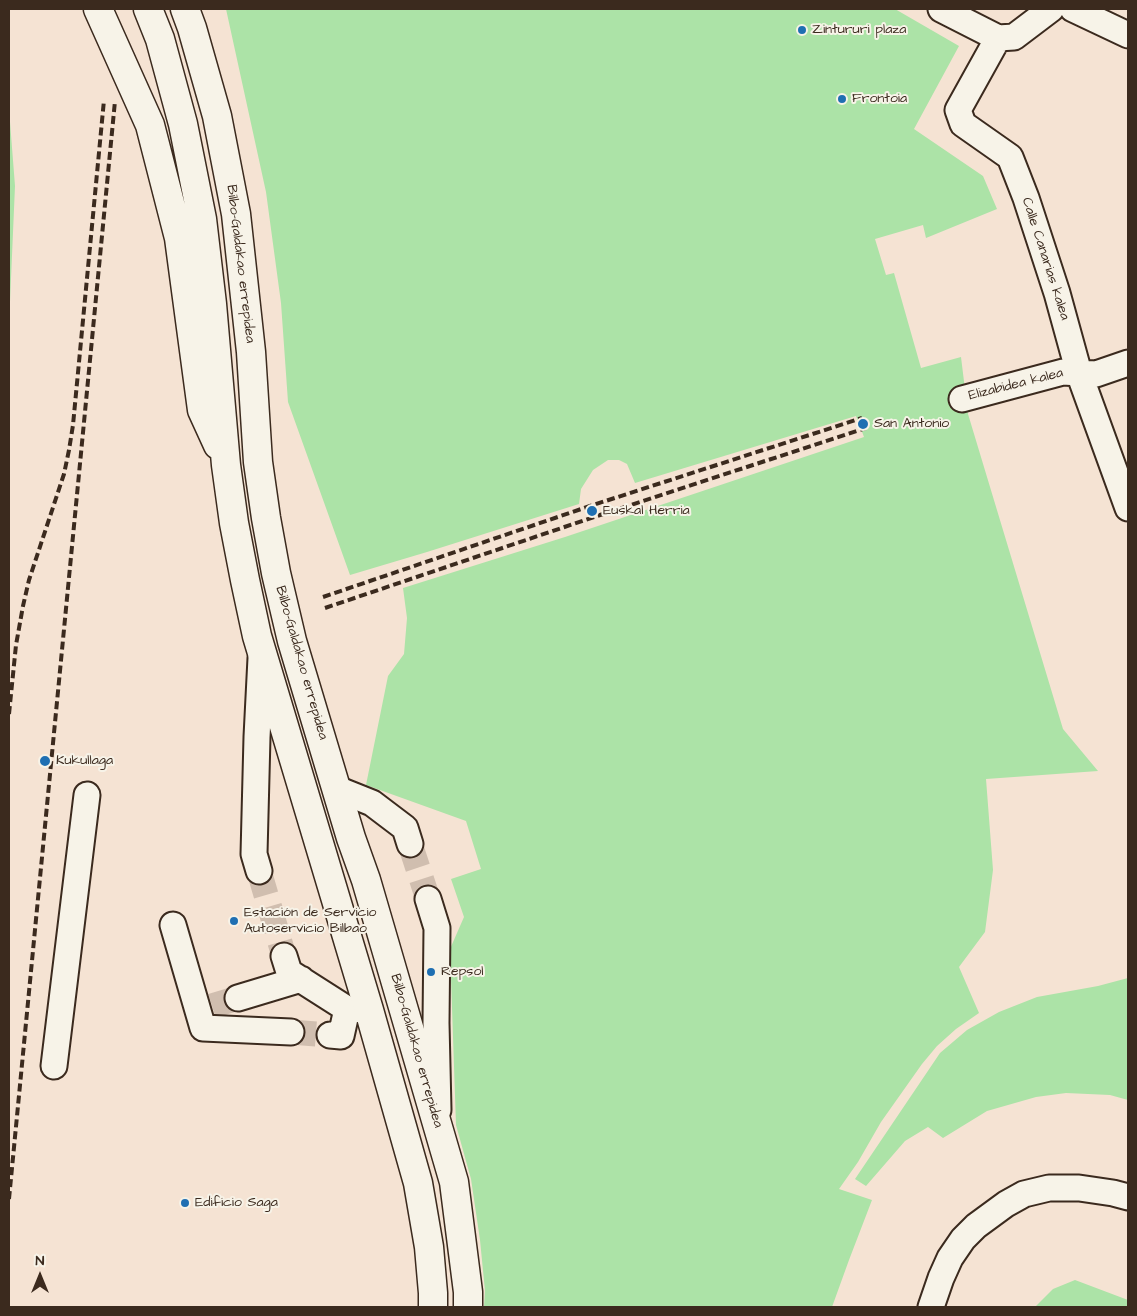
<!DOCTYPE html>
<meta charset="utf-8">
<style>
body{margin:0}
#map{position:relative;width:1137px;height:1316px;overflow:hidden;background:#f5e3d3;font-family:"Architects Daughter",sans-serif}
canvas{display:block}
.frame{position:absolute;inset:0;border:10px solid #3b2a1e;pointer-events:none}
.north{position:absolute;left:15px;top:1251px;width:50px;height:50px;-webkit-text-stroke:4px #f7f3e8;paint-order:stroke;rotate:0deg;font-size:14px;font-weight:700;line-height:20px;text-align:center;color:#3b2a1e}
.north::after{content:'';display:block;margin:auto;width:18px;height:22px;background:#3b2a1e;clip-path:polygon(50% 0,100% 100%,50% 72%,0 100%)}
</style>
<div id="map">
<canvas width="1137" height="1316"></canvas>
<div class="frame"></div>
<div class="north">N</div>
</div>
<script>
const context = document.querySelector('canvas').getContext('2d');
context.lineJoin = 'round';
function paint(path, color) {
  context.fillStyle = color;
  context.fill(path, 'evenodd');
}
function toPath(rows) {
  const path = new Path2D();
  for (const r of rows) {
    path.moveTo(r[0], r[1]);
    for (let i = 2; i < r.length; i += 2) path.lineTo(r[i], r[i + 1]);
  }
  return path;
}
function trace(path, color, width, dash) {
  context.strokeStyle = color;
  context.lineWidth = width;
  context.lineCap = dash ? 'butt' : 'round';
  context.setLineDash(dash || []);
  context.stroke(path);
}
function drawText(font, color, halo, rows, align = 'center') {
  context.font = font + ' "Architects Daughter",sans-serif';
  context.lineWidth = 4;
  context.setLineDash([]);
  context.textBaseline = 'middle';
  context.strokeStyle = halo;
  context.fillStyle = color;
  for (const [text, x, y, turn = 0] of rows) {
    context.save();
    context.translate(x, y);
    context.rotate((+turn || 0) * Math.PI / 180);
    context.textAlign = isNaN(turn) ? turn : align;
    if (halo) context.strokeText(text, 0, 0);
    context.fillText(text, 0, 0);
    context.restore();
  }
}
paint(toPath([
 [226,9,895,9,959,46,914,129,983,176,997,209,926,238,923,225,875,239,886,275,894,273,921,368,961,357,968,414,1063,729,1098,771,986,779,993,870,985,932,959,967,979,1013,956,1029,937,1046,922,1064,881,1122,858,1162,839,1189,872,1200,849,1260,832,1307,484,1307,485,1291,480,1240,471,1179,456,1125,450,949,464,917,451,879,481,869,466,821,366,785,388,676,404,654,407,618,403,588,565,537,864,437,856,416,635,483,627,464,619,460,608,460,593,470,581,489,579,504,427,552,350,575,288,402,281,303,266,192],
 [9,109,15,186,9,325],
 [1128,978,1128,1100,1110,1095,1066,1093,1036,1097,987,1111,943,1138,928,1127,905,1141,866,1186,855,1179,940,1053,967,1030,999,1012,1037,997,1098,986],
 [1075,1280,1128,1300,1128,1307,1035,1307,1053,1289]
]), '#ace3a7');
trace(toPath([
 [410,844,428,899],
 [259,871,284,956],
 [212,1006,238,998],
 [291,1032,330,1035]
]), '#d0beaf', 25, [25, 12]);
const minor = toPath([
 [941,9,998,38,1014,37,1051,9],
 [1073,9,1128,35],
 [998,38,958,110,963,124,1010,157,1026,198,1057,293,1079,373,1128,508],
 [962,399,1063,372,1096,374,1128,363],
 [337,789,372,803,405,828,410,844],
 [259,871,254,854,257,737,261,658],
 [428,899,437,928,436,1023,438,1110],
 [173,925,203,1028,291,1032],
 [284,956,289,972,347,1009,369,1010],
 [238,998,301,979],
 [330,1035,341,1036,347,1009],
 [54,1066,87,795],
 [931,1307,941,1278,950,1258,963,1239,976,1226,1006,1204,1024,1194,1049,1188,1079,1188,1113,1193,1128,1197]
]);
const highway = toPath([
 [98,9,150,125,179,238,202,410,218,445],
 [148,9,160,39,183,124,202,219,212,304,226,465,234,523,245,580,257,636,369,1010,418,1183,429,1247,433,1293,433,1307],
 [185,9,192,28,217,116,236,214,251,352,258,462,266,518,276,573,292,641,351,838,366,880,454,1182,468,1292,468,1307]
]);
trace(minor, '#3b2a1e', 29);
trace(highway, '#3b2a1e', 31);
trace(minor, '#f7f3e8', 25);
trace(highway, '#f7f3e8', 28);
trace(toPath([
 [323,597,590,506,862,418],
 [325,608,594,517,866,428],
 [9,714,16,645,23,606,29,580,64,474,69,450,73,425,104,100],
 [9,1199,115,101]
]), '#3b2a1e', 4, [8, 4]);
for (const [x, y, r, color] of [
 [802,30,5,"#1f6fb2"],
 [842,99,5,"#1f6fb2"],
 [863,424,6,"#1f6fb2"],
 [592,511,6,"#1f6fb2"],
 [45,761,6,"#1f6fb2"],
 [234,921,5,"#1f6fb2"],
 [431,972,5,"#1f6fb2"],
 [185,1203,5,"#1f6fb2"]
]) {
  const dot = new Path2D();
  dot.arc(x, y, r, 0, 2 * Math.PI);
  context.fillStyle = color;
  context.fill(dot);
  trace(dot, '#f7f3e8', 2);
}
drawText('14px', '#3b2a1e', '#f7f3e8', [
 ["Zintururi plaza",812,30],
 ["Frontoia",852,99],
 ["San Antonio",874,424],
 ["Euskal Herria",603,511],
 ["Kukullaga",56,761],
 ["Estación de Servicio",244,913],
 ["Autoservicio Bilbao",244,929],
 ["Repsol",441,972],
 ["Edificio Saga",195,1203]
], 'left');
drawText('14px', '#3b2a1e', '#f7f3e8', [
 ["Calle Canarias kalea",1045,259,72],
 ["Bilbo-Galdakao errepidea",240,264,83],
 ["Elizabidea kalea",1016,385,-14],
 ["Bilbo-Galdakao errepidea",301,663,74],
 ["Bilbo-Galdakao errepidea",416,1051,74]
]);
</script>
